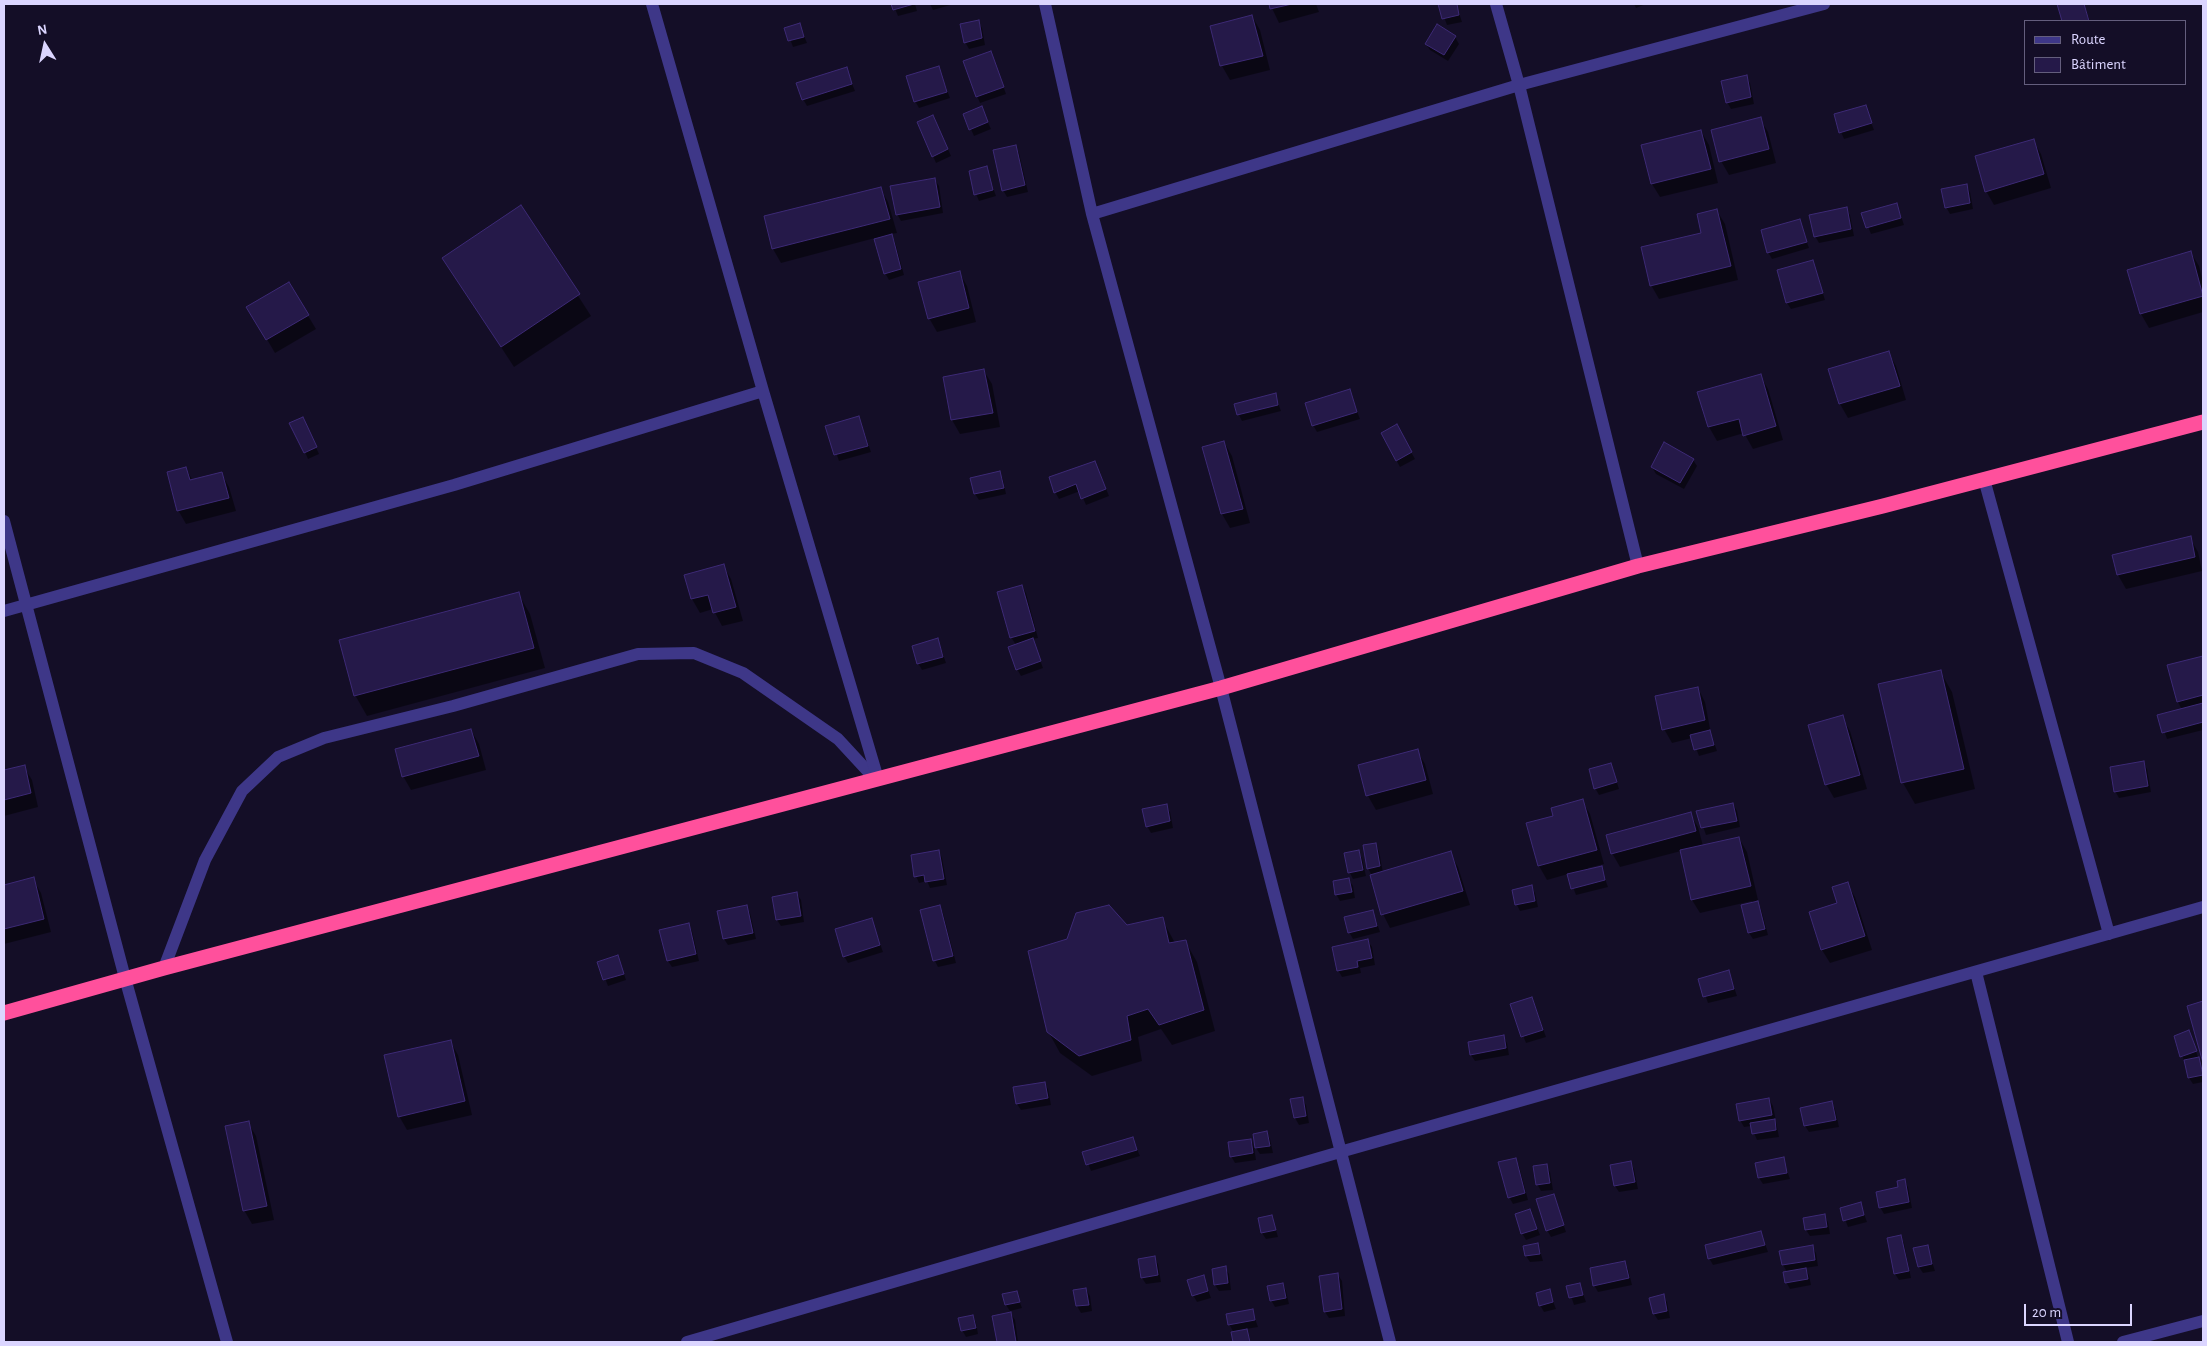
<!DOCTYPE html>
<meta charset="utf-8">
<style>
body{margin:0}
#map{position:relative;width:2207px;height:1346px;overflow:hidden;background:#140e27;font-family:"Alegreya Sans",sans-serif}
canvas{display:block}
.frame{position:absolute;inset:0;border:5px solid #dbd5ff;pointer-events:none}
.legend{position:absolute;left:2024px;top:20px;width:162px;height:65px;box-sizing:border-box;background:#140e27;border:1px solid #645e7d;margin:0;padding:6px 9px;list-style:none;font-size:15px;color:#dbd5ff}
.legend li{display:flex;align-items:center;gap:10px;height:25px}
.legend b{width:25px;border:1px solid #645e7d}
.north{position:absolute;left:20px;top:20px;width:50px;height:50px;-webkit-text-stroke:4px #140e27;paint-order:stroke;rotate:350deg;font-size:14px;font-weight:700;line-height:20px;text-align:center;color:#dbd5ff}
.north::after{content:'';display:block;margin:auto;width:18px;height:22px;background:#dbd5ff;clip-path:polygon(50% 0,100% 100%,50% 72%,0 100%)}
.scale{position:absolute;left:2024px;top:1304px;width:108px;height:22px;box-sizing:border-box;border:2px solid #dbd5ff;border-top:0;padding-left:6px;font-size:15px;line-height:18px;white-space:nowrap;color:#dbd5ff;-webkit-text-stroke:4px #140e27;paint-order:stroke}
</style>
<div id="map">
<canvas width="2207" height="1346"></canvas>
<div class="frame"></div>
<ul class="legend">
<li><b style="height:6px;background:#3e3788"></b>Route</li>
<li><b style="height:14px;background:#251949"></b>Bâtiment</li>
</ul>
<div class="north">N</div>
<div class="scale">20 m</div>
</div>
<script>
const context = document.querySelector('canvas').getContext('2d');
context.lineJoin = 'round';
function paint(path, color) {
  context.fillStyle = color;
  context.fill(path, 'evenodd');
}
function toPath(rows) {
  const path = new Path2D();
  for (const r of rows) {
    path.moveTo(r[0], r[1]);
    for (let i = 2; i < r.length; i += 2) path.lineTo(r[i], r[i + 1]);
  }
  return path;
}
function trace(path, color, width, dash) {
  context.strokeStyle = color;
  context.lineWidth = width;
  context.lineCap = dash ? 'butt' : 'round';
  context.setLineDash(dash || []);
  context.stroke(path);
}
paint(toPath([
 [893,4,915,4,917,11,898,16],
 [930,4,954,4,933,10],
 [1270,4,1316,4,1319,12,1279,23],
 [1439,4,1456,4,1462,22,1447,25],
 [1634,4,1646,4,1636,8],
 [2058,4,2084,4,2090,21,2063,21],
 [1252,16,1260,30,1270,70,1230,80,1222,66,1212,27],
 [978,22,982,28,985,45,969,49,965,42],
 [799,24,807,43,793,47,786,28],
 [1455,37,1459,44,1448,61,1430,50,1426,44],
 [994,60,1006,94,980,103,977,96],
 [938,67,950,98,919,108,915,101],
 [846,69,855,91,807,106,803,99],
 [1746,76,1750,83,1754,104,1731,109,1727,102],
 [1865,107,1874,130,1844,139,1841,132],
 [981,108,991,129,974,136,964,114],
 [1760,119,1768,132,1776,163,1729,175,1721,161],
 [936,123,951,156,936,163,933,156],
 [1701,131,1709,145,1718,183,1660,197,1652,184],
 [2033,140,2041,154,2051,188,1994,205,1986,191],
 [1015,146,1019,153,1028,192,1007,197,1003,190],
 [986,168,996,196,979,201,976,194],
 [935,180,939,186,943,213,901,221,897,214],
 [1967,186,1970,192,1973,209,1950,214,1946,207],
 [880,188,888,202,897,233,891,234,895,242,904,275,889,280,885,273,875,238,781,263,773,249,766,217],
 [1897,204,1904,225,1871,234,1863,214],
 [521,207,591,316,514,367,443,258],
 [1846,209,1850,215,1854,236,1819,243,1815,236],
 [1717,211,1725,224,1738,280,1659,299,1651,285,1703,234],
 [1799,220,1809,248,1772,259,1768,252],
 [2191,253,2199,266,2203,282,2203,312,2149,328,2141,314,2128,270],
 [1813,262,1825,300,1791,309,1787,303,1779,271],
 [959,272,967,286,976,322,937,332,929,318],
 [289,284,316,329,275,353,248,307],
 [1888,352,1896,366,1906,400,1848,418,1840,404,1829,370],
 [984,371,992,384,1000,427,960,434,952,420,945,378],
 [1760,375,1768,389,1783,440,1753,449,1744,433,1717,441,1709,427,1699,393],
 [1349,391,1360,419,1317,432,1313,425],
 [1275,395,1281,411,1242,421,1239,415],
 [859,417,871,452,839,461,827,426],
 [306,425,319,454,308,459,305,452],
 [1396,426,1415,459,1400,467,1382,434],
 [1224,442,1232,456,1250,523,1230,528,1222,514,1204,448],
 [1693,460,1697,466,1684,489,1656,474,1652,467],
 [1095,462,1109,496,1086,505,1080,491,1059,499,1055,492],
 [186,469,193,481,221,473,229,487,236,511,186,524,178,510],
 [999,473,1003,479,1006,494,979,500,975,494],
 [2190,538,2198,552,2202,571,2126,589,2118,575,2114,556],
 [723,565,731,579,743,621,722,626,713,609,700,613,692,599,686,576],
 [1022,586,1026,593,1038,638,1032,639,1043,668,1021,676,1017,669,1016,645,1011,637],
 [518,593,530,614,545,668,367,716,355,695],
 [938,640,946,663,922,670,918,663],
 [2203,657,2203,730,2167,739,2159,716,2182,710,2178,702,2168,666],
 [1940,671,1952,692,1975,789,1915,804,1903,783,1880,685],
 [1698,688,1705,702,1711,734,1717,751,1699,756,1692,738,1672,743,1664,729],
 [1842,717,1850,731,1867,789,1834,798,1826,784],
 [471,730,479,744,486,770,411,790,403,776],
 [1417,751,1425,764,1433,794,1376,810,1368,796,1359,766],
 [2143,763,2147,769,2151,792,2119,798,2115,791],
 [1611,764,1619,789,1599,795,1595,788],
 [24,767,32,780,38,807,4,816,4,771],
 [1582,801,1590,814,1604,864,1588,868,1589,871,1601,868,1608,887,1576,895,1568,874,1547,880,1539,866],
 [1733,804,1737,811,1740,827,1706,835,1698,812],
 [1166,806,1170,812,1173,828,1151,833,1147,826],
 [1690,814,1698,827,1703,846,1739,838,1747,852,1758,900,1756,900,1761,909,1768,935,1753,939,1749,933,1742,906,1753,904,1752,901,1700,913,1692,900,1681,851,1620,867,1612,853],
 [1375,844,1379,851,1383,873,1450,853,1458,867,1470,905,1390,928,1383,914,1372,876,1368,868],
 [939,851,942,858,947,885,930,888,927,881,919,883,916,876],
 [1358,851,1362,858,1366,876,1353,879,1350,873],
 [33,879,41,893,51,932,4,944,4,887],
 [1349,880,1353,886,1355,898,1340,901,1336,894],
 [1847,884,1855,897,1872,950,1830,963,1822,950],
 [1532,887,1535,893,1538,907,1520,911,1517,905],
 [797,894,801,900,804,922,781,926,777,920,774,898],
 [746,906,750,913,756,939,728,945,724,939,718,912],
 [940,907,943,913,956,963,938,967,935,961,922,911],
 [1373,911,1380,932,1353,939,1349,932],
 [871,919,883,952,848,963,844,956],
 [1162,919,1175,943,1185,941,1197,962,1215,1031,1172,1045,1161,1029,1138,1037,1142,1061,1092,1076,1060,1053,1048,1031,1126,926],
 [688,924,692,931,699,961,672,967,668,961],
 [1368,941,1372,947,1375,965,1360,968,1361,973,1342,977,1338,970],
 [618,957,626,980,608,986,599,963],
 [1729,972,1737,996,1708,1003,1700,980],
 [1532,998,1546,1037,1526,1043,1511,1005],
 [2203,1002,2203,1058,2188,1006],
 [2189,1032,2203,1071,2203,1082,2193,1084,2189,1078,2186,1063,2182,1056],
 [1503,1036,1507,1043,1509,1055,1475,1061,1471,1055,1469,1043],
 [450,1041,458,1055,472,1115,407,1130,399,1116],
 [1044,1083,1048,1089,1051,1105,1021,1110,1017,1104],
 [1302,1098,1306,1105,1309,1123,1299,1125,1295,1118,1292,1100],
 [1769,1099,1773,1106,1779,1137,1757,1140,1751,1126,1744,1127,1740,1120],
 [1832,1103,1835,1109,1839,1127,1809,1132,1805,1126],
 [248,1123,256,1136,274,1220,252,1224,244,1210],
 [1266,1132,1270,1139,1273,1153,1260,1154,1256,1148],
 [1132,1138,1140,1156,1091,1171,1084,1153],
 [1251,1140,1254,1147,1256,1160,1235,1163,1231,1156],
 [1515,1159,1519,1166,1528,1200,1513,1204,1509,1197],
 [1783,1159,1790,1179,1763,1184,1759,1178,1757,1164],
 [1631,1163,1634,1169,1638,1189,1619,1192,1615,1186],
 [1546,1166,1550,1172,1553,1190,1541,1191,1537,1184],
 [1904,1180,1908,1187,1912,1208,1884,1214,1880,1207,1899,1188],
 [1553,1195,1566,1232,1551,1237,1547,1230],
 [1860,1203,1867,1222,1848,1227,1841,1209],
 [1530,1210,1540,1235,1526,1240,1522,1233],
 [1272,1216,1278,1237,1266,1239,1262,1233,1259,1219],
 [1824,1216,1828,1222,1830,1234,1810,1236,1806,1230,1805,1219],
 [1761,1232,1768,1252,1713,1265,1709,1258],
 [1900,1236,1904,1243,1911,1278,1899,1280,1895,1274,1888,1239],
 [1538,1244,1543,1261,1530,1262,1526,1256],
 [1927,1246,1935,1271,1923,1273,1919,1267],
 [1812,1247,1816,1253,1818,1266,1805,1268,1809,1275,1811,1285,1790,1289,1786,1282,1787,1272,1783,1265],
 [1154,1258,1158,1264,1161,1282,1146,1284,1142,1278],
 [1624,1262,1628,1269,1632,1285,1598,1292,1594,1285],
 [1225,1268,1229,1274,1231,1290,1219,1291,1215,1285],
 [1338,1275,1342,1281,1345,1316,1329,1318,1325,1312],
 [1203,1277,1211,1298,1197,1302,1193,1295],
 [1283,1284,1286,1291,1289,1304,1275,1307,1271,1300],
 [1580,1285,1586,1302,1574,1305,1568,1287],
 [1086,1289,1090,1296,1092,1311,1081,1313,1077,1306,1075,1291],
 [1549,1291,1556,1309,1544,1312,1540,1305],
 [1016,1292,1022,1308,1010,1311,1006,1305],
 [1663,1296,1667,1302,1670,1318,1658,1320,1654,1314,1651,1299],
 [1252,1310,1258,1327,1246,1329,1251,1342,1234,1342,1232,1333,1234,1333,1229,1324],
 [1011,1314,1015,1320,1018,1342,998,1342,994,1317],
 [973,1316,976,1323,978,1334,966,1337,962,1330]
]), '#0007');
const building = toPath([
 [891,4,914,4,893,10,891,4],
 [1269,4,1292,4,1270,9,1269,4],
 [1438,4,1457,4,1459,15,1442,19,1438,4],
 [2057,4,2084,4,2089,21,2062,21,2057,4],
 [1252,15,1263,56,1220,66,1210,26,1252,15],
 [979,20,982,38,964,43,960,24,979,20],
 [800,23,804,37,788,41,784,28,800,23],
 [1437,24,1456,36,1444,55,1425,44,1437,24],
 [991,51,1004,87,976,97,963,61,991,51],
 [939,66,947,92,914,102,906,76,939,66],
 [847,67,852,84,802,100,796,83,847,67],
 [1747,75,1751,97,1726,103,1721,81,1747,75],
 [1866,105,1872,123,1839,133,1834,114,1866,105],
 [982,106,988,122,969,130,963,114,982,106],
 [933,115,948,149,932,157,917,122,933,115],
 [1761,117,1769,149,1719,162,1711,130,1761,117],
 [1701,130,1711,169,1651,184,1641,145,1701,130],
 [2034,139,2044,174,1985,192,1975,156,2034,139],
 [1016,145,1025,185,1002,191,993,150,1016,145],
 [987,166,993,190,974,195,969,171,987,166],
 [935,178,940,207,896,215,890,186,935,178],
 [1967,184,1970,203,1945,208,1941,189,1967,184],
 [881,187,890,219,772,249,764,216,881,187],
 [1897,203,1901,218,1866,228,1861,213,1897,203],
 [521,205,580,294,501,347,442,258,521,205],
 [1847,207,1851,229,1814,237,1809,215,1847,207],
 [1717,209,1731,266,1650,286,1641,247,1701,233,1697,214,1717,209],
 [1800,219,1807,242,1767,253,1761,230,1800,219],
 [892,234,901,269,884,274,874,239,892,234],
 [2191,251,2203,296,2140,314,2127,270,2191,251],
 [1813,260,1823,293,1786,303,1777,270,1813,260],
 [960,271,969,308,928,319,918,282,960,271],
 [289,282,309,315,266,340,246,307,289,282],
 [1889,351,1900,386,1839,404,1828,369,1889,351],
 [984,369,993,413,951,420,943,377,984,369],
 [1761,374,1776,426,1743,436,1739,419,1708,427,1697,392,1761,374],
 [1350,389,1357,412,1312,426,1305,403,1350,389],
 [1276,393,1278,405,1237,415,1234,404,1276,393],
 [859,416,868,446,834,455,825,426,859,416],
 [303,417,317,447,304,453,289,423,303,417],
 [1397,424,1412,452,1396,461,1381,433,1397,424],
 [1224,441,1243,509,1221,514,1202,447,1224,441],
 [1664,442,1694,459,1680,483,1651,467,1664,442],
 [1095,461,1106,489,1081,499,1076,484,1054,493,1049,477,1095,461],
 [186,467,190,480,222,472,229,498,177,511,167,472,186,467],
 [1000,471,1004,488,974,494,970,478,1000,471],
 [2191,536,2195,557,2117,575,2112,555,2191,536],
 [724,564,736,607,713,613,708,595,691,599,684,575,724,564],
 [1022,585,1035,631,1010,638,997,592,1022,585],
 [519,592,534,648,354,696,339,640,519,592],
 [938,638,943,657,917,664,912,646,938,638],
 [1033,638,1041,661,1016,670,1008,647,1033,638],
 [2203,656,2203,695,2177,702,2167,665,2203,656],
 [1941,670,1964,769,1901,783,1878,684,1941,670],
 [1698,687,1705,720,1662,730,1655,696,1698,687],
 [2203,703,2203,722,2162,733,2157,715,2203,703],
 [1843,715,1860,775,1825,785,1808,725,1843,715],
 [471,729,479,756,402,777,395,749,471,729],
 [1710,730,1714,745,1694,750,1690,735,1710,730],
 [1418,749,1426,780,1366,796,1358,765,1418,749],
 [2144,761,2148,786,2114,792,2110,767,2144,761],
 [1611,763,1617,782,1594,789,1589,769,1611,763],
 [25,765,31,793,4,800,4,770,25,765],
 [1583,799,1597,850,1538,866,1526,823,1553,816,1551,808,1583,799],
 [1733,803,1737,821,1701,828,1696,811,1733,803],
 [1167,804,1170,821,1146,827,1142,809,1167,804],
 [1691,812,1696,831,1611,854,1606,835,1691,812],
 [1739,837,1751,886,1691,900,1680,850,1739,837],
 [1376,843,1380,866,1367,869,1363,845,1376,843],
 [939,850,944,879,925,882,924,875,914,877,911,855,939,850],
 [1359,850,1363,870,1348,873,1344,853,1359,850],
 [1451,851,1463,891,1381,915,1370,875,1451,851],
 [1602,866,1605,880,1571,889,1567,874,1602,866],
 [34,877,44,919,4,929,4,885,34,877],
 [1349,878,1352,892,1335,895,1333,881,1349,878],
 [1848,882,1865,936,1821,950,1809,912,1837,903,1832,887,1848,882],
 [1532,885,1535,901,1515,905,1512,890,1532,885],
 [797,892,801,916,776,920,772,897,797,892],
 [1758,901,1765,929,1748,933,1741,905,1758,901],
 [747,905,753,933,723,939,717,911,747,905],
 [940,905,953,956,933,961,920,910,940,905],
 [1109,905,1127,925,1163,917,1169,943,1186,940,1204,1010,1159,1025,1148,1009,1127,1016,1131,1040,1079,1056,1047,1032,1028,951,1067,939,1076,913,1109,905],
 [1373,910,1377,926,1348,933,1344,917,1373,910],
 [872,918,880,945,843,957,835,929,872,918],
 [689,923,696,954,667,961,659,930,689,923],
 [1368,939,1372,958,1357,961,1358,967,1337,971,1332,947,1368,939],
 [618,955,624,974,603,980,597,962,618,955],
 [1729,970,1734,989,1703,997,1698,979,1729,970],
 [1532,997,1543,1030,1521,1037,1510,1004,1532,997],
 [2203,1001,2203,1063,2187,1006,2203,1001],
 [2189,1030,2197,1051,2180,1057,2174,1036,2189,1030],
 [1504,1035,1506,1048,1470,1055,1468,1042,1504,1035],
 [451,1040,465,1101,398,1117,384,1055,451,1040],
 [2199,1057,2203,1075,2188,1078,2184,1060,2199,1057],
 [1045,1082,1048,1098,1016,1104,1013,1087,1045,1082],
 [1303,1097,1306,1116,1294,1118,1290,1099,1303,1097],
 [1769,1098,1772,1115,1739,1121,1736,1104,1769,1098],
 [1832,1101,1836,1120,1804,1126,1800,1108,1832,1101],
 [1775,1119,1776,1130,1752,1134,1750,1123,1775,1119],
 [249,1121,267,1206,243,1211,225,1126,249,1121],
 [1267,1131,1270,1146,1255,1148,1253,1134,1267,1131],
 [1133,1137,1137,1150,1086,1165,1082,1152,1133,1137],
 [1251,1139,1253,1153,1230,1157,1228,1142,1251,1139],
 [1784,1157,1787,1173,1758,1178,1755,1163,1784,1157],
 [1516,1158,1525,1193,1508,1198,1498,1162,1516,1158],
 [1631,1161,1635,1182,1614,1186,1610,1165,1631,1161],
 [1547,1164,1550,1183,1536,1185,1533,1166,1547,1164],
 [1905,1179,1909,1202,1879,1208,1876,1192,1898,1187,1897,1181,1905,1179],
 [1554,1194,1564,1225,1546,1231,1536,1199,1554,1194],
 [1861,1202,1864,1215,1843,1221,1840,1208,1861,1202],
 [1530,1209,1537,1229,1521,1234,1515,1214,1530,1209],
 [1825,1214,1827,1227,1805,1230,1803,1218,1825,1214],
 [1272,1215,1276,1230,1261,1233,1258,1218,1272,1215],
 [1761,1231,1765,1245,1708,1259,1705,1245,1761,1231],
 [1901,1235,1909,1271,1894,1274,1887,1238,1901,1235],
 [1538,1243,1540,1254,1525,1256,1523,1246,1538,1243],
 [1813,1245,1815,1260,1782,1265,1779,1251,1813,1245],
 [1928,1245,1932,1264,1918,1267,1913,1248,1928,1245],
 [1155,1256,1158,1275,1141,1278,1138,1259,1155,1256],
 [1625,1261,1629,1278,1593,1286,1590,1268,1625,1261],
 [1226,1266,1228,1283,1214,1285,1212,1269,1226,1266],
 [1806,1268,1808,1279,1785,1283,1783,1272,1806,1268],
 [1338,1273,1342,1309,1324,1312,1319,1276,1338,1273],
 [1204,1275,1208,1291,1192,1296,1187,1280,1204,1275],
 [1283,1283,1286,1298,1270,1301,1267,1286,1283,1283],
 [1580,1283,1583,1295,1569,1298,1566,1286,1580,1283],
 [1086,1288,1089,1305,1076,1306,1073,1290,1086,1288],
 [1550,1289,1553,1302,1539,1306,1536,1293,1550,1289],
 [1017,1291,1020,1302,1005,1305,1002,1294,1017,1291],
 [1664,1294,1667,1311,1653,1314,1649,1298,1664,1294],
 [1253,1309,1255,1320,1228,1325,1226,1314,1253,1309],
 [1011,1312,1016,1342,997,1342,992,1316,1011,1312],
 [973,1315,976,1328,961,1331,958,1318,973,1315],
 [1247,1329,1250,1342,1233,1342,1231,1332,1247,1329]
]);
paint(building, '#251949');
trace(building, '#3d2a76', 1);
trace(toPath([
 [164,968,205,860,242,791,278,757,324,738,453,706,638,654,694,653,743,673,838,739,875,779]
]), '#3e3788', 12);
trace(toPath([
 [652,4,763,391,878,779],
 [1045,4,1092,214,1221,688,1390,1342],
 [1496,4,1519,85,1638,566],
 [1092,214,1519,85,1824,4],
 [1984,479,2109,934],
 [4,521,125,978,227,1342],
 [4,611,454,485,763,391],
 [1976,972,2068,1342],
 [687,1342,1340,1152,2203,907],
 [2123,1342,2203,1321]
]), '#3e3788', 12);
trace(toPath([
 [4,1013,164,968,1221,688,1638,566,1883,506,2203,422]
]), '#ff509c', 15);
</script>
